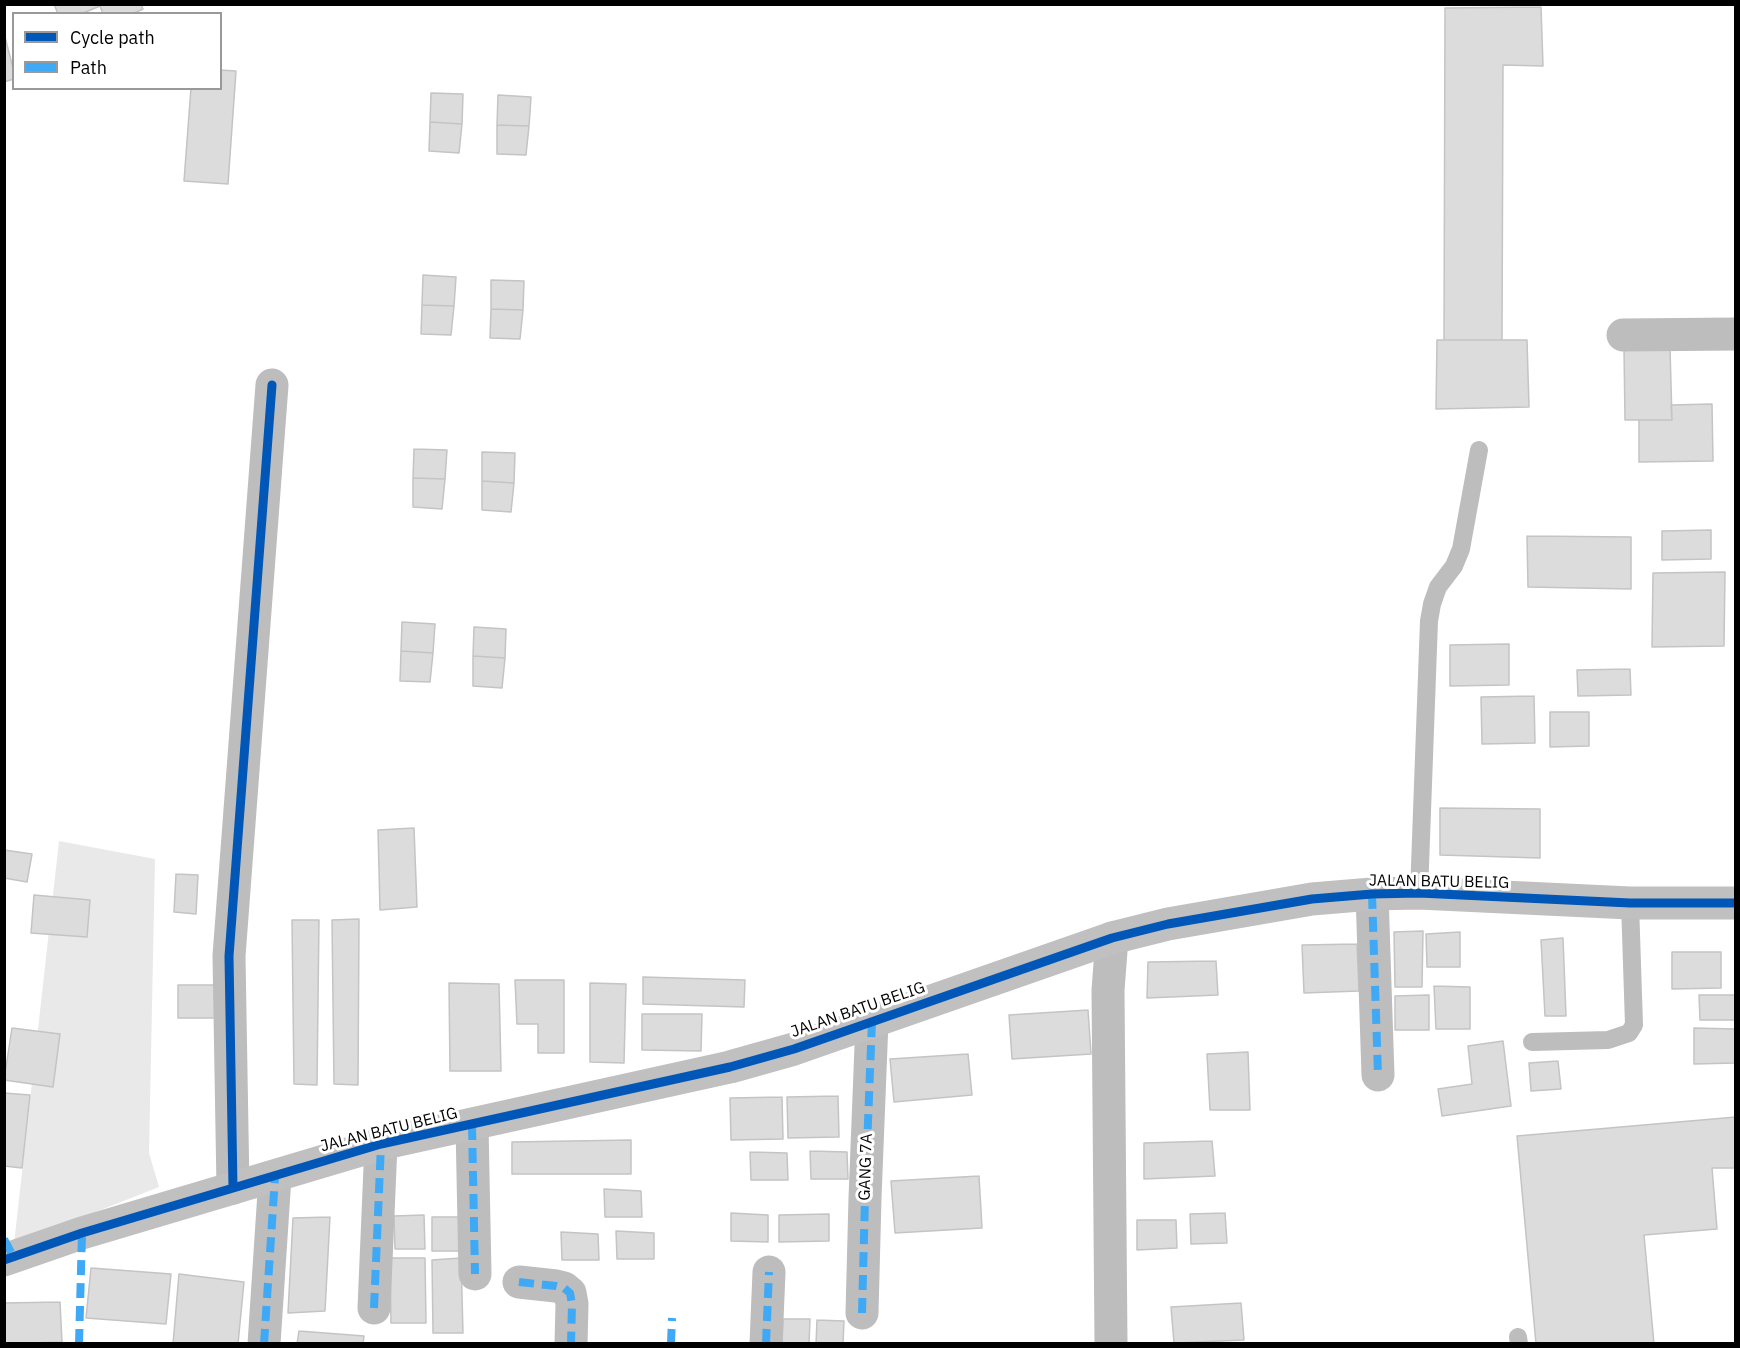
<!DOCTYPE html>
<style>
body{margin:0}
#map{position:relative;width:1740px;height:1348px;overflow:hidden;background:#fff;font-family:"IBM Plex Sans",sans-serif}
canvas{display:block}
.frame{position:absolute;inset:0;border:6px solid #000;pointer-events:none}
.legend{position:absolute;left:12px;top:12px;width:210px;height:78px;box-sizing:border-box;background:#fff;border:2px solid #999;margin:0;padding:8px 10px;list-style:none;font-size:18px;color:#000}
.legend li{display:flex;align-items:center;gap:12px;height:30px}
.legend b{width:30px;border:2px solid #999}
</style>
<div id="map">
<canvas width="1740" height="1348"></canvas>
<div class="frame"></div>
<ul class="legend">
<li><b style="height:8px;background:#0057b8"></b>Cycle path</li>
<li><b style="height:8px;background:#3fa9f5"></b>Path</li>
</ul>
</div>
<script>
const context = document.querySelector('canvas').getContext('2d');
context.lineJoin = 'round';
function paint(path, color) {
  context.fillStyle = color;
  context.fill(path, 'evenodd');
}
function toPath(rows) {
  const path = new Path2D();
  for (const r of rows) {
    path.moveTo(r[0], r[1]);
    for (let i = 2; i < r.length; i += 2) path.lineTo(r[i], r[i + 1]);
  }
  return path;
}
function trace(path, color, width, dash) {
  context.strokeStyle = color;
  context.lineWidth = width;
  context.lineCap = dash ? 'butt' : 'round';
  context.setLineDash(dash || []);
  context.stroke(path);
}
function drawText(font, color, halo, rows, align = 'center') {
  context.font = font + ' "IBM Plex Sans",sans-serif';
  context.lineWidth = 6;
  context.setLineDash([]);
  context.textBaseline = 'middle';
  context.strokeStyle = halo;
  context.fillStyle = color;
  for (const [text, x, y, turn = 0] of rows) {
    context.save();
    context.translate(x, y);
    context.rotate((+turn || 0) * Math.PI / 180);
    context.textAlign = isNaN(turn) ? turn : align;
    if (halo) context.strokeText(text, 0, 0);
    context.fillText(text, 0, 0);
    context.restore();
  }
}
paint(toPath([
 [59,841,155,859,149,1153,159,1187,14,1244]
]), '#e9e9e9');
const building = toPath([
 [54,4,141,4,143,9,132,14,103,14,100,6,81,14,58,14,54,4],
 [1541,7,1543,66,1503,65,1502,340,1444,340,1445,8,1541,7],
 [4,33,14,72,14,79,4,82,4,33],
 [220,70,236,71,228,184,184,181,191,88,220,88,220,70],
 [431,93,463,94,462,124,430,122,431,93],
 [498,95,531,97,529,126,497,125,498,95],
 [430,122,462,124,459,153,429,151,430,122],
 [497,125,529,126,526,155,497,154,497,125],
 [423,275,456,277,454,306,422,305,423,275],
 [491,280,524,281,523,310,491,309,491,280],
 [422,305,454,306,451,335,421,334,422,305],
 [491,309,523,310,520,339,490,338,491,309],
 [1437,340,1527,340,1529,407,1436,409,1437,340],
 [1670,348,1672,420,1625,420,1624,349,1670,348],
 [1712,404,1713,461,1639,462,1639,420,1672,420,1671,405,1712,404],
 [414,449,447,450,445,479,413,478,414,449],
 [482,452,515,453,514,483,482,481,482,452],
 [413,478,445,479,442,509,413,507,413,478],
 [482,481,514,483,511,512,482,510,482,481],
 [1711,530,1711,559,1662,560,1662,531,1711,530],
 [1527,536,1631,537,1631,589,1528,587,1527,536],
 [1725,572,1724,646,1652,647,1653,573,1725,572],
 [402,622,435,624,433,653,401,651,402,622],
 [474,627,506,629,505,658,473,656,474,627],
 [1509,644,1509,685,1450,686,1450,645,1509,644],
 [401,651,433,653,430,682,400,681,401,651],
 [473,656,505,658,502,688,473,686,473,656],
 [1630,669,1631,695,1578,696,1577,670,1630,669],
 [1534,696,1535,743,1482,744,1481,697,1534,696],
 [1550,712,1589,712,1589,746,1550,747,1550,712],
 [1440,808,1540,809,1540,858,1440,855,1440,808],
 [414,828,417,907,380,910,378,830,414,828],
 [4,850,32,854,27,882,4,878,4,850],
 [176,874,198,875,196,914,174,912,176,874],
 [34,895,90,900,87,937,31,933,34,895],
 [359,919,358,1085,334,1084,332,920,359,919],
 [292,920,319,920,317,1085,294,1084,292,920],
 [1423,931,1422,987,1395,987,1394,932,1423,931],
 [1460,932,1460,967,1427,967,1426,934,1460,932],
 [1563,938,1566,1016,1545,1016,1541,940,1563,938],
 [1357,944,1359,991,1304,993,1302,945,1357,944],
 [1672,952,1721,952,1721,988,1672,989,1672,952],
 [1216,961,1218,995,1147,998,1148,962,1216,961],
 [643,977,745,980,744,1007,643,1004,643,977],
 [515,980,564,980,564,1053,538,1053,538,1024,517,1024,515,980],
 [449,983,499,984,501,1071,450,1071,449,983],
 [590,983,626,984,624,1063,590,1062,590,983],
 [178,985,217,985,217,1018,178,1018,178,985],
 [1434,986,1470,987,1470,1029,1436,1029,1434,986],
 [1429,995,1429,1030,1395,1030,1395,996,1429,995],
 [1699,995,1736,995,1736,1020,1700,1020,1699,995],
 [1088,1010,1091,1054,1012,1059,1009,1015,1088,1010],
 [642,1014,702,1014,701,1051,642,1050,642,1014],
 [12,1028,60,1034,53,1087,4,1080,12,1028],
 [1694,1028,1736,1029,1736,1063,1694,1064,1694,1028],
 [1503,1041,1511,1106,1442,1116,1438,1089,1472,1084,1468,1046,1503,1041],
 [1248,1052,1250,1110,1210,1110,1207,1054,1248,1052],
 [968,1054,972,1095,894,1102,890,1059,968,1054],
 [1558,1061,1561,1089,1531,1091,1529,1063,1558,1061],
 [4,1093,30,1095,22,1168,4,1166,4,1093],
 [838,1096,839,1137,788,1138,787,1097,838,1096],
 [782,1097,783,1139,731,1140,730,1098,782,1097],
 [1736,1117,1736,1168,1712,1168,1717,1229,1644,1235,1654,1344,1536,1344,1517,1136,1736,1117],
 [631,1140,631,1174,512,1174,512,1142,631,1140],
 [1212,1141,1215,1176,1144,1179,1144,1143,1212,1141],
 [810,1151,847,1152,848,1179,811,1179,810,1151],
 [750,1152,787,1153,788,1180,751,1180,750,1152],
 [979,1176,982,1228,895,1233,891,1181,979,1176],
 [604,1189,641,1191,642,1217,605,1217,604,1189],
 [731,1213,768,1215,768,1242,731,1241,731,1213],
 [1225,1213,1227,1243,1191,1244,1190,1214,1225,1213],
 [829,1214,829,1241,779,1242,779,1215,829,1214],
 [424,1215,425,1249,395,1249,394,1216,424,1215],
 [330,1217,325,1311,288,1313,293,1218,330,1217],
 [432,1217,462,1217,462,1251,432,1251,432,1217],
 [1137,1220,1176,1220,1177,1248,1137,1250,1137,1220],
 [616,1231,654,1233,654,1259,617,1259,616,1231],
 [561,1232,598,1234,599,1260,562,1260,561,1232],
 [390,1258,425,1258,426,1323,391,1323,390,1258],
 [461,1258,463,1333,433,1333,432,1260,461,1258],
 [91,1268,171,1274,166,1324,86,1318,91,1268],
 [179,1274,244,1282,238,1344,173,1344,179,1274],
 [60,1302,62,1342,4,1344,4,1303,60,1302],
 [1241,1303,1244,1340,1174,1343,1171,1307,1241,1303],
 [783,1319,810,1319,809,1344,782,1344,783,1319],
 [817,1320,844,1321,843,1344,816,1344,817,1320],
 [299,1331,364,1336,363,1344,297,1344,299,1331]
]);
paint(building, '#dcdcdc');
trace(building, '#c4c4c4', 1.5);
trace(toPath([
 [1419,893,1429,621,1432,604,1438,587,1454,566,1461,549,1479,450],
 [1532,1042,1608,1040,1629,1033,1634,1025,1630,903],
 [1518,1337,1519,1344]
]), '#bdbdbd', 18);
trace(toPath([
 [1623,335,1736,334],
 [1372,894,1378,1075],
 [472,1125,475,1274],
 [233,1188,229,956,272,385],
 [519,1282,556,1286,564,1288,570,1293,572,1304,571,1344],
 [374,1308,381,1144],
 [862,1313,865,1198,872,1021],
 [264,1344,275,1177],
 [766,1344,769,1272],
 [1111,1344,1108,990,1112,938]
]), '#bdbdbd', 33);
trace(toPath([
 [4,1260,82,1233,381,1144,730,1067,794,1049,1112,938,1168,924,1312,899,1372,894,1419,893,1630,903,1736,903]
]), '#c0c0c0', 33);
trace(toPath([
 [1372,894,1378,1075],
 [472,1125,475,1274],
 [4,1239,13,1256],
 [519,1282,556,1286,564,1288,570,1293,572,1304,571,1344],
 [374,1308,381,1144],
 [862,1313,865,1198,872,1021],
 [79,1344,82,1233],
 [264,1344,275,1177],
 [671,1344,672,1318],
 [766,1344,769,1272]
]), '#3fa9f5', 8, [15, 8]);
trace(toPath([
 [233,1188,229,956,272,385],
 [4,1260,82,1233,381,1144,730,1067,794,1049,1112,938,1168,924,1312,899,1372,894,1419,893,1630,903,1736,903]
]), '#0057b8', 9);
drawText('16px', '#000', '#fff', [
 ["JALAN BATU BELIG",1439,882,1],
 ["JALAN BATU BELIG",858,1010,-19],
 ["JALAN BATU BELIG",389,1130,-14],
 ["GANG 7A",866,1167,-88]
]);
</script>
